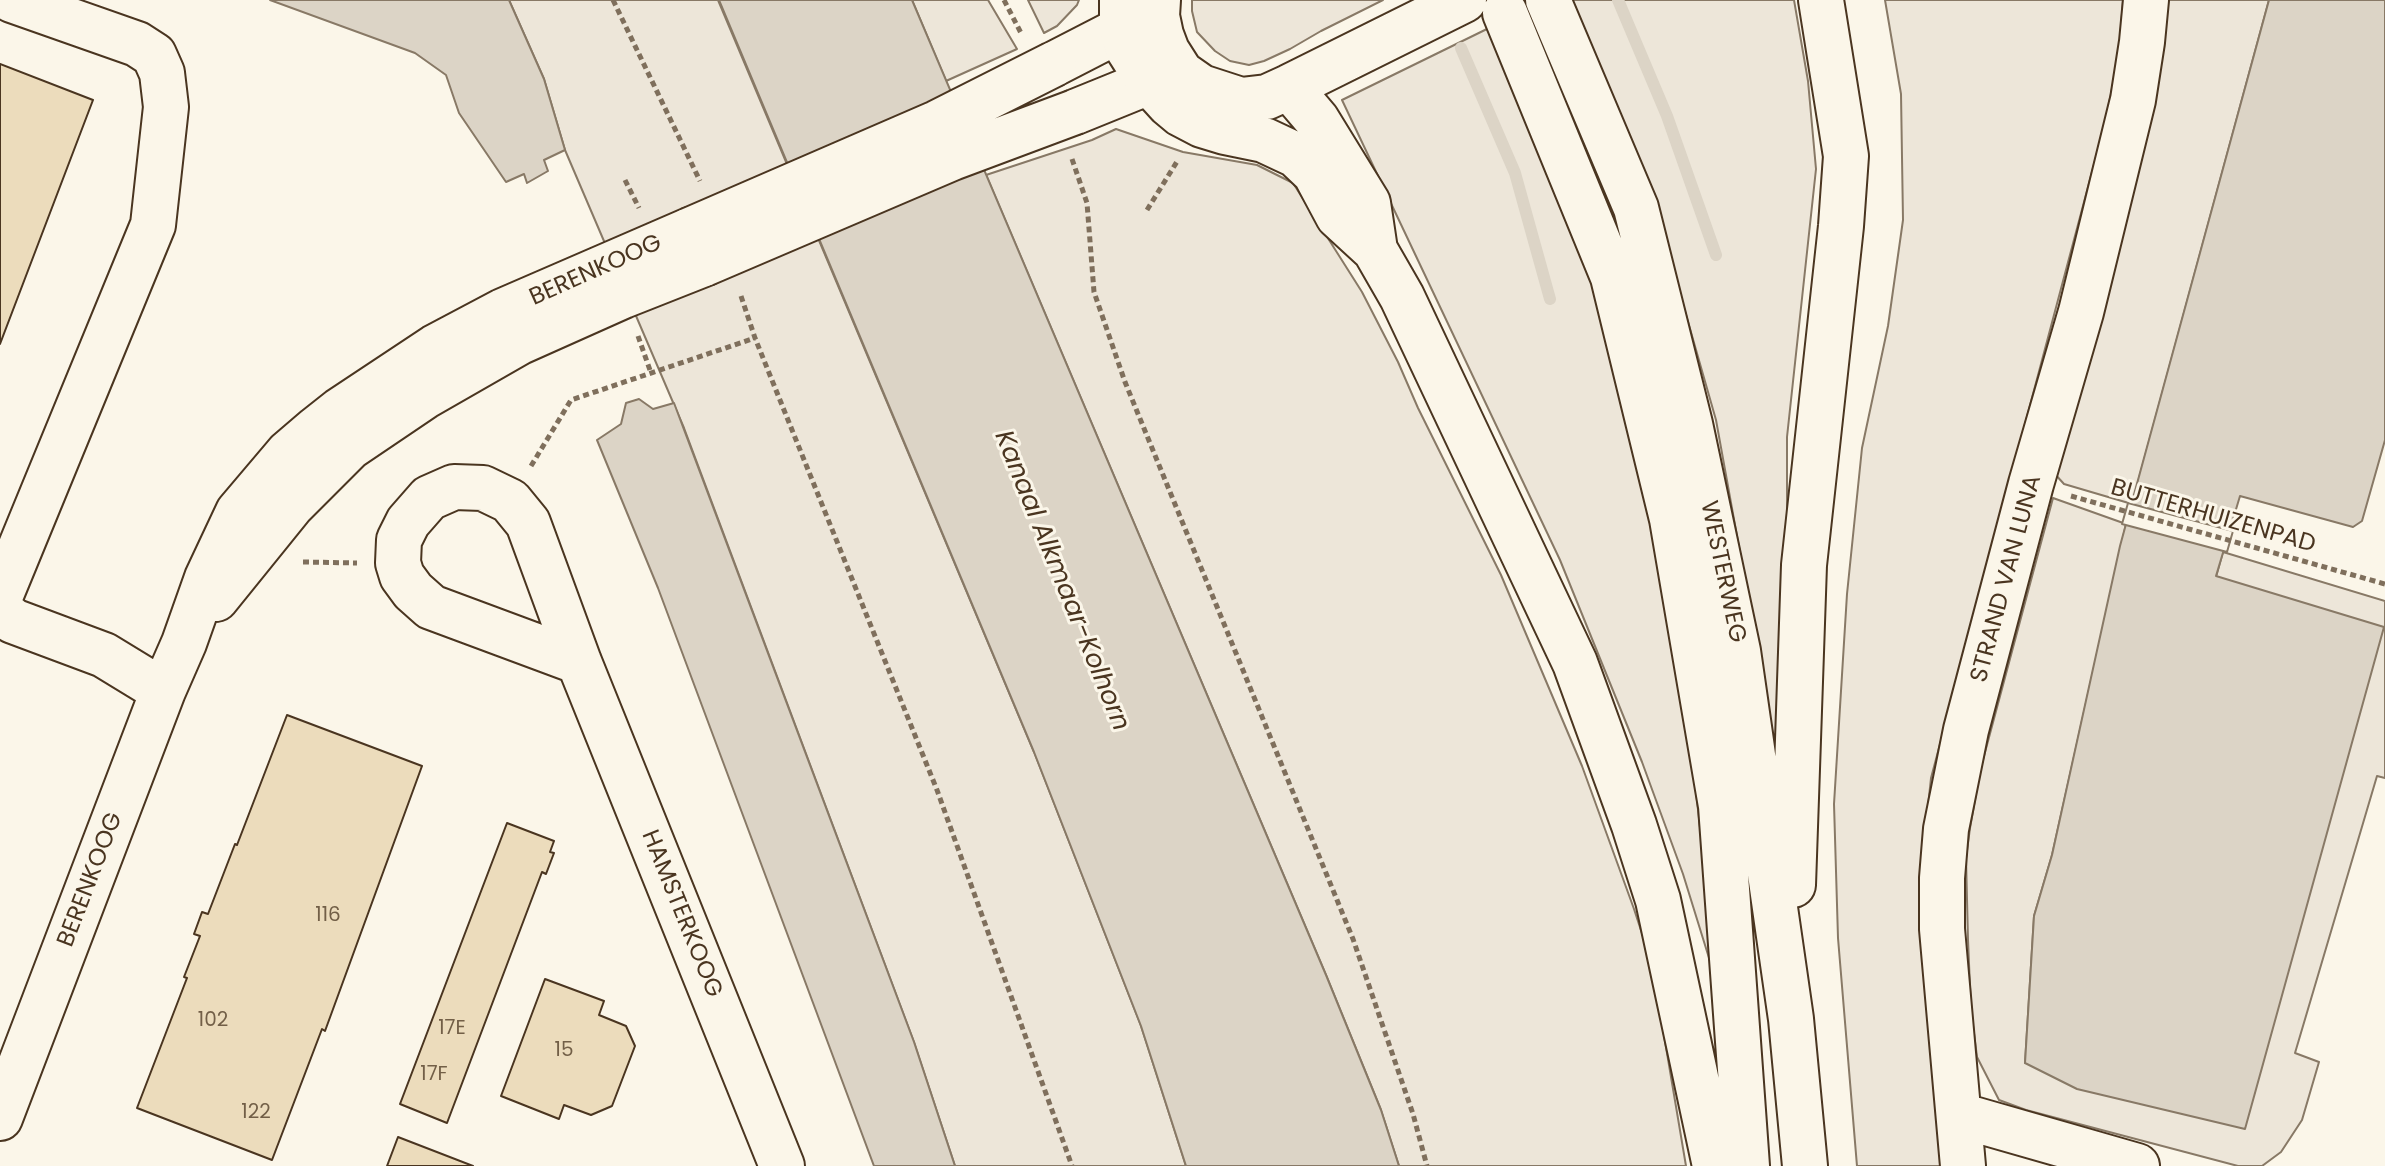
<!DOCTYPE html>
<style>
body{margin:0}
canvas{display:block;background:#fbf6e9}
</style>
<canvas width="2385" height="1166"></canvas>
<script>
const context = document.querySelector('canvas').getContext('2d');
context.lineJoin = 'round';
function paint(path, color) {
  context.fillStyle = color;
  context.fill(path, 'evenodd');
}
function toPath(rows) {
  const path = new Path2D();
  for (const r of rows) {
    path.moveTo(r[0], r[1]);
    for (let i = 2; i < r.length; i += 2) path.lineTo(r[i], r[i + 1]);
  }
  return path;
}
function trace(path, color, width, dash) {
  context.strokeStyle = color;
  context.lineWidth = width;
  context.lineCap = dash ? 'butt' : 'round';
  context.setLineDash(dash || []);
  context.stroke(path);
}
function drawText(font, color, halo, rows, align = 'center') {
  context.font = font + ' Poppins,sans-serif';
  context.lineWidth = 6;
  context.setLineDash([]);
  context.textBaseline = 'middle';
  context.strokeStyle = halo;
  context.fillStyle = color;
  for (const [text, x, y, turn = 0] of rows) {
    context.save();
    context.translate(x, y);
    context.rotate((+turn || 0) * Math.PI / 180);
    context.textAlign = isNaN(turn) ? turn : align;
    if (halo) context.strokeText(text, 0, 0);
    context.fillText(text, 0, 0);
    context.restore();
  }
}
const green = toPath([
 [509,0,718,0,1034,752,1141,1026,1186,1166,955,1166,914,1042,684,428,565,150,544,79,509,0],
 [912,0,988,0,1017,49,946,81,912,0],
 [1028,0,1079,0,1077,5,1057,26,1044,33,1028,0],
 [1192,0,1383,0,1321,31,1290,49,1264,61,1249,65,1230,61,1215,51,1197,32,1192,11,1192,0],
 [1570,0,1794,0,1808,81,1816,169,1787,437,1787,555,1775,746,1716,420,1653,199,1570,0],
 [1885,0,2123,0,2119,54,2105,123,1931,778,1919,890,1943,1166,1857,1166,1838,938,1834,804,1847,594,1862,448,1888,326,1903,220,1901,94,1885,0],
 [2162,0,2269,0,2132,504,2064,484,2054,473,2162,0],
 [1491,27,1594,284,1656,530,1690,739,1718,987,1683,874,1642,762,1560,560,1342,100,1491,27],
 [1116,129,1183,152,1257,165,1293,183,1362,292,1398,362,1418,408,1501,575,1582,766,1634,909,1652,964,1686,1166,1399,1166,1381,1110,1326,975,986,175,1092,140,1116,129],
 [2053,498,2126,524,2052,855,2034,916,2025,1063,2384,628,2216,577,2223,552,2385,601,2385,778,2377,776,2295,1053,2319,1062,2302,1120,2281,1152,2262,1166,2238,1166,2026,1110,1999,1100,1977,1057,1971,1010,1968,940,1966,858,1970,828,1980,771,2053,498]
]);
paint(green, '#ede6d9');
trace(green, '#887966', 2);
const water = toPath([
 [270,0,509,0,544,79,565,150,544,160,548,171,527,183,524,174,506,182,459,113,446,75,415,53,270,0],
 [719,0,912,0,1326,975,1381,1110,1399,1166,1186,1166,1141,1026,1034,752,719,0],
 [2269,0,2385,0,2385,440,2362,521,2353,527,2240,496,2216,576,2384,627,2245,1129,2077,1089,2025,1063,2034,916,2052,855,2120,546,2269,0],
 [639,399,653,409,674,403,914,1042,955,1166,874,1166,658,588,597,440,621,424,626,403,639,399]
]);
paint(water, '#dcd4c6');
trace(water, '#887966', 2);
const pier = toPath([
 [2128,503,2233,531,2227,552,2122,524,2128,503]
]);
paint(pier, '#fbf6e9');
trace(pier, '#887966', 2);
trace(toPath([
 [1618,0,1667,116,1716,255],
 [1461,48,1515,173,1550,299]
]), '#dcd4c6', 12);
const building = toPath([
 [0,64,93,100,0,344,0,64],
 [287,715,422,766,325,1031,322,1029,272,1160,137,1108,187,978,184,977,200,936,194,934,202,912,208,914,235,844,237,845,287,715],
 [507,823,554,841,550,852,554,853,546,874,542,872,447,1123,400,1104,507,823],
 [545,979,604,1001,599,1015,626,1026,635,1046,612,1106,591,1115,564,1105,559,1119,501,1096,545,979],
 [398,1137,473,1166,387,1166,398,1137]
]);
paint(building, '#ecdcbc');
trace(building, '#4a3520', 2);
const minor = toPath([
 [1054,64,1122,29],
 [1075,112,1149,82],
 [0,597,153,225,166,107,162,73,154,55,137,44,12,0],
 [216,599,292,505,350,447,424,397,520,342,623,296,704,264],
 [0,604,1,611,13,621,104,655,163,691],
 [579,662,431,607,413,591,402,576,398,563,399,540,408,522,429,498,454,487,483,488,510,501,528,523,579,662,782,1166],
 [1959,1115,2137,1166],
 [0,1118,163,691,184,643,207,578,238,512,288,453,316,429,340,410,435,347,503,311,690,230],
 [1963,1166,1942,929,1942,878,1946,829,1966,730,2031,484,2081,312,2133,100,2142,42,2146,0]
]);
const major = toPath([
 [1122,0,1122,29,1128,49,1149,82,1169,104,1181,114,1202,125,1225,132,1264,140,1296,155,1315,173,1338,216,1375,250,1402,297,1575,663,1634,825,1658,900,1715,1166],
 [1158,0,1157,16,1161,35,1167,51,1181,73,1201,87,1241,100,1267,97,1289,87,1464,0],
 [1548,0,1636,208,1690,424,1738,651,1791,1019,1805,1166],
 [1505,13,1613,277,1672,519,1721,806,1747,1166],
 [1289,87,1317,120,1368,203,1375,250],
 [1793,885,1804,565,1841,226,1846,156,1821,0]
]);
trace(minor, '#4a3520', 48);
trace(major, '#4a3520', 48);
trace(toPath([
 [613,0,700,181],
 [1004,0,1022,35],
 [1072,159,1087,203,1094,292,1125,382,1353,939,1413,1114,1427,1166],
 [625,180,639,208],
 [1147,210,1178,160],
 [741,296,755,338,937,790,1072,1166],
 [638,336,651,373],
 [531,466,571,400,755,338],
 [2071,496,2385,584],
 [303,562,357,563]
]), '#7f6f5c', 5, [6, 4]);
trace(minor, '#fbf6e9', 44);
trace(major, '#fbf6e9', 44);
const minorBridge = toPath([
 [690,230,937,123,1054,64],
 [704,264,952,158,1075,112]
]);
trace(minorBridge, '#4a3520', 48, []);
trace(minorBridge, '#fbf6e9', 44);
drawText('20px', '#725f47', null, [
 ["116",328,916],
 ["102",213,1021],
 ["17E",452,1029],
 ["15",564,1051],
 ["17F",434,1075],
 ["122",256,1113]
]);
drawText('24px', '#4a3520', '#fbf6e9', [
 ["BERENKOOG",596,271,-24],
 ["BUTTERHUIZENPAD",2213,517,16],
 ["WESTERWEG",1722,572,78],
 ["STRAND VAN LUNA",2007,579,-75],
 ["BERENKOOG",91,880,-69],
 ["HAMSTERKOOG",681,914,68]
]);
drawText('italic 26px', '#4a3520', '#fbf6e9', [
 ["Kanaal Alkmaar-Kolhorn",1061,581,68]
]);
</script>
